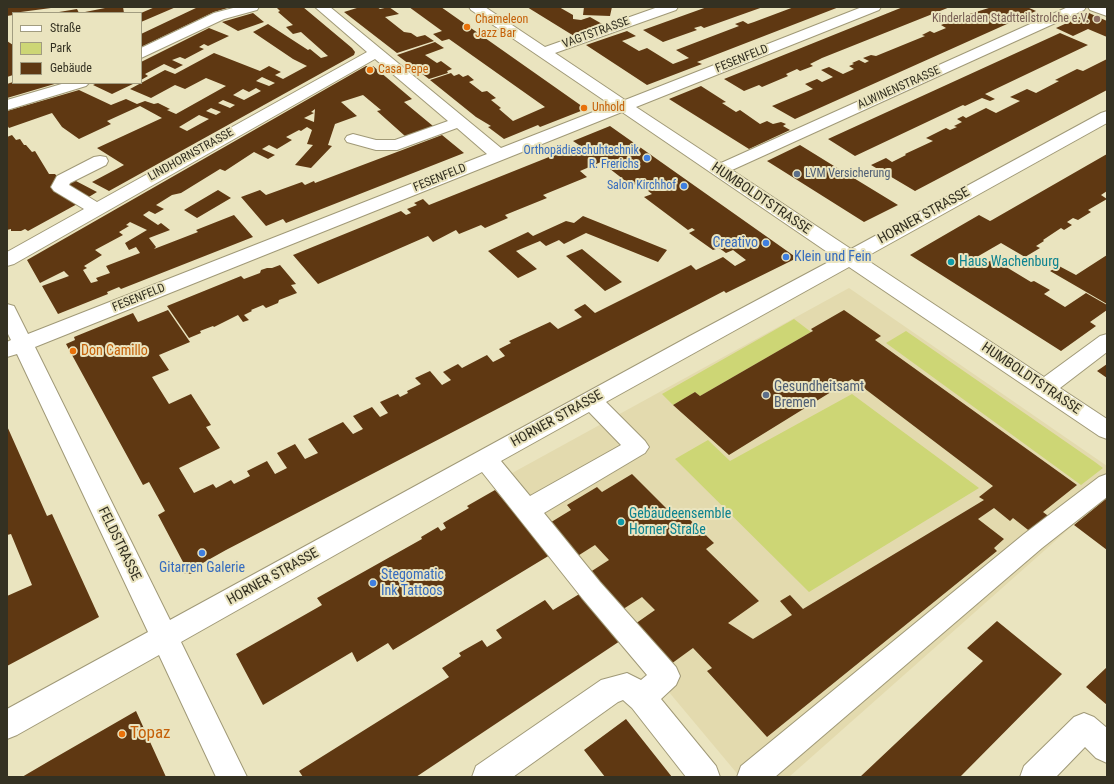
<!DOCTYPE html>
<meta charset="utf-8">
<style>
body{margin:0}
#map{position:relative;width:1114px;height:784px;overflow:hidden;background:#eae4bf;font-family:"Roboto Condensed",sans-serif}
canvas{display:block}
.frame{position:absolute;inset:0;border:8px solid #343122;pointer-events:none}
.legend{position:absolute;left:12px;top:12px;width:130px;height:72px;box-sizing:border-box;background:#eae4bf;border:1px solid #a19c80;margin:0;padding:5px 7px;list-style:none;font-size:12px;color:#343122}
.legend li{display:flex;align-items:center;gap:8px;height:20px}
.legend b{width:20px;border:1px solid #a19c80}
</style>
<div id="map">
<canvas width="1114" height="784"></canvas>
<div class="frame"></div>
<ul class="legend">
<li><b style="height:5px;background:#fff"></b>Straße</li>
<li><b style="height:11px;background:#cdd675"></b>Park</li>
<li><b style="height:11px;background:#5f3812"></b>Gebäude</li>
</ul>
</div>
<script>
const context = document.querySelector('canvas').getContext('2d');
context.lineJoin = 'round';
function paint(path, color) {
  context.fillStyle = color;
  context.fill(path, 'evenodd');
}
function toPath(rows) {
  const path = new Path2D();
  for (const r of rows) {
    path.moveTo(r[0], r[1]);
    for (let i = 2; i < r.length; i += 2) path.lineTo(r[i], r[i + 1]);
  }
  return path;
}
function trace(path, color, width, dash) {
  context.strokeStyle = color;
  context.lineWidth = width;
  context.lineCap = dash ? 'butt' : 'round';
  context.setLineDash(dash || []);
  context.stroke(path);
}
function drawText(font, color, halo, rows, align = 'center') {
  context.font = font + ' "Roboto Condensed",sans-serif';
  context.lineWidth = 4;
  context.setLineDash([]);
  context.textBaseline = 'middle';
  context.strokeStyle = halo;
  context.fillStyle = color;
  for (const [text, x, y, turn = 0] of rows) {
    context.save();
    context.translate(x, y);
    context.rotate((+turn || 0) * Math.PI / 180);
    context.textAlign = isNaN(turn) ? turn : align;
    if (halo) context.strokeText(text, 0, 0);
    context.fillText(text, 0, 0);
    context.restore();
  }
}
paint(toPath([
 [849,288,1107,466,1107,495,789,777,740,777,494,483]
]), '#e3daae');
paint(toPath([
 [794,319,811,332,700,396,695,392,673,405,662,394],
 [906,331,1095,462,1103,468,1081,485,886,343],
 [852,394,979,488,809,592,675,459,708,440,730,461]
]), '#cdd675');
paint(toPath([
 [7,7,51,7,51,8,13,13,13,15,7,16],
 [110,7,123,7,124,13,80,13],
 [155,7,176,7,141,22,141,13],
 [198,7,231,7,214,12,141,47,141,34],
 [276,7,303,7,352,48,355,52,354,55,109,191,92,182,124,165,97,148,162,118,140,106,107,121,111,124,79,139,62,127,52,113,9,128,7,125,7,111,79,90,111,105,126,99,137,104,145,101,154,104,158,103,170,109,167,110,176,114,226,86,206,78,185,89,175,85,151,98,130,89,165,70,175,74,214,53,260,71,269,66,281,72,275,75,283,79,307,66,293,59,253,32,268,24,308,50,310,49,321,58,328,56,301,32,293,34,286,27,293,25,278,12,280,11],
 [262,77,275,83,269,86,256,81],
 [256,88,261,91,244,100,233,95,243,89,249,92],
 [223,100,235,105,230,108,218,103],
 [211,108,221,112,216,115,206,111],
 [199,115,209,119,187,131,179,127],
 [360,7,377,7,380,9,389,7,399,14,385,17,404,32,411,33,417,37,425,35,434,41,397,53,344,12],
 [409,7,441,7,586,109,540,127,538,125,504,139,488,127,491,126,476,117,430,80,451,73,454,76,459,74,463,77,468,75,474,80,469,82,482,92,487,91,496,98,491,100,501,108,499,109,513,121,545,107,449,39,442,41,433,34,442,31],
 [527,7,559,7,573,15,573,19,581,20,590,17,604,25,574,36],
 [584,7,612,7,610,16,583,15],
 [707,7,763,7,704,28,701,26,694,28,697,30,663,42,643,30],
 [794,7,839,7,697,62,702,64,647,85,586,45,627,31,636,36,622,41,639,51,647,48,673,64,689,58,676,50,739,26,735,24,743,21,748,24,754,22],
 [903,7,950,7,822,58,810,64,813,66,800,71,797,69,786,74,788,76,762,87,759,85,744,91,724,79],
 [992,7,1027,7,1036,11,795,119,772,106,813,89,805,84,817,79,822,82,833,77,821,70,829,67,843,74,854,69,849,66,854,64,852,63,859,60,865,63,869,61,863,58,871,55,876,56,925,36,922,35,930,31,934,33,946,28,941,25,961,17,958,16,960,15,963,16],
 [77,9,79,13,59,13,59,12],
 [253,13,264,22,238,31,222,22],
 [1089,13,1107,21,1107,37,1088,29,1073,36,1056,28],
 [209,28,229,36,208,46,204,44,199,47,204,49,185,59,180,57,172,60,183,65,175,69,164,64,145,74,148,76,141,80,141,62],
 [1060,33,1088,45,985,94,995,99,990,101,982,98,965,106,963,105,855,156,828,139],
 [7,41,13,45,13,75,7,77],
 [435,42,444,48,425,55,437,63,441,61,452,69,447,71,448,73,429,79,397,55],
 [1107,59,1107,90,915,191,871,165,886,158,892,162,906,155,905,154,933,141,926,138,946,128,950,130,957,127,954,126,962,122,957,119,963,116,966,118,986,108,996,113,1020,101,1010,97,1027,89,1036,93,1059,81,1055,80,1077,69,1083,71],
 [366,66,373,66,412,99,404,102,433,126,405,136,377,111,381,110,363,95,341,102,357,116,335,124,328,145,332,146,311,168,295,165,313,145,307,144,312,130,307,127,301,131,299,130,286,137,292,140,277,149,269,145,262,149,275,155,268,159,254,152,225,171,220,169,181,193,172,195,156,205,164,209,155,214,149,211,143,215,158,225,161,223,170,230,149,238,156,247,154,249,198,232,196,230,234,215,253,237,121,289,119,287,107,292,108,294,58,314,42,286,69,276,64,271,40,283,27,260],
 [315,109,314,122,304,118,314,113,311,112],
 [130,222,147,230,125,243,129,250,136,247,140,253,106,266,110,273,96,278,98,281,91,283,83,270,87,268,84,266,102,255,95,250,123,235,119,232,129,226,126,225],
 [13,82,13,83,58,83,7,98,7,84],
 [97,83,135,83,112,94,93,85],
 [701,86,726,102,722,103,736,112,740,110,760,124,767,121,773,124,781,122,786,124,783,126,790,130,749,149,669,99],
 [610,126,797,258,726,293,724,291,226,550,201,564,199,570,191,574,182,573,180,569,183,562,158,515,165,511,149,482,143,485,66,344,75,340,74,337,133,313,138,322,168,310,190,342,159,355,169,370,152,377,169,404,191,394,211,425,206,427,220,448,179,468,194,493,213,484,216,488,231,480,234,484,250,476,247,471,267,461,275,474,287,468,277,453,295,444,305,459,318,453,308,439,343,422,353,434,363,429,353,416,372,407,380,417,388,413,380,402,398,394,400,397,408,393,407,391,421,384,415,378,430,371,442,385,451,380,443,372,458,364,462,368,487,355,493,362,505,356,499,349,511,343,509,341,550,322,558,329,582,317,574,310,585,304,595,313,691,265,696,270,723,257,735,266,746,260,733,250,726,253,719,248,713,250,689,233,695,230,692,228,688,230,644,197,652,194,638,183,632,186,601,162,580,171,587,177,543,195,547,198,505,215,508,218,485,228,481,225,459,234,456,230,433,242,428,236,318,284,293,255,401,211,406,215,411,213,407,209,417,205,414,203,423,199,429,205,579,145,573,141],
 [12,135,16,140,20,139,24,145,26,145,32,152,35,151,49,174,55,174,79,203,28,231,25,229,21,231,11,231,11,229,7,230,7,137],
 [442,135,464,153,286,223,283,219,266,226,241,197,260,190,266,195,302,182,305,185,314,181,315,183],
 [800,145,834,166,898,205,864,222,767,161],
 [1107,154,1107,191,1101,195,1107,199,1088,210,1091,212,1078,220,1073,218,1067,222,1072,225,1064,230,1061,228,1043,240,1044,241,1036,246,1040,248,1025,257,1001,243,975,258,985,264,993,259,1031,282,1034,281,1050,290,1044,294,1065,307,1086,293,1107,305,1107,310,1090,322,1096,326,1061,351,910,255,979,215,990,221,992,220],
 [74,180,97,192,87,198,65,185],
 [218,190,231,198,197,218,184,210],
 [583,216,667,250,658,262,586,233,564,244,559,240,546,246,540,241,516,251,537,269,518,278,488,251,528,232,533,236,566,221,574,223],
 [582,249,622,282,605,291,566,256],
 [1107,255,1107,304,1050,271,1059,266,1076,275],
 [280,265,296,284,291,285,297,293,279,300,278,303,266,308,263,305,251,310,252,311,244,315,249,320,243,322,238,315,214,327,213,326,200,331,201,333,189,338,167,306,241,276,244,279,260,273,261,270,267,268,272,268],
 [844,310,881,336,875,340,1077,485,1043,512,1051,518,1032,533,1013,518,1010,521,994,508,978,519,1004,539,994,548,997,551,767,737,707,671,712,668,693,648,671,664,635,624,655,610,642,597,617,613,584,576,609,560,595,545,576,557,548,524,571,510,567,505,597,487,602,492,632,474,677,519,684,514,714,543,706,549,759,601,728,623,753,639,792,615,780,601,790,595,803,609,984,500,979,497,993,486,852,379,729,455,673,405,695,392,700,396,811,332,813,331,811,329],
 [1107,364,1107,378,1097,371],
 [7,426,47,516,52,514,99,617,7,666,7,596,32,585,11,534,7,535],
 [495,490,550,555,393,650,388,643,357,662,352,652,263,705,236,654,322,605,317,598,422,539,421,537,438,527,441,531,446,528,443,523,469,508,467,506],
 [1107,498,1107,550,1074,525],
 [581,593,620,641,416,777,303,777,299,771,449,677,442,668,461,656,459,653,482,640,487,647,502,638,496,630,545,600,553,610],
 [997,621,1062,674,960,777,860,777,983,661,967,648],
 [1107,667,1107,705,1086,687],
 [136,711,166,777,22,777,51,760],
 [626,719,672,777,605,777,584,750]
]), '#5f3812');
const minor = toPath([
 [237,7,259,7,257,10,224,19,141,58,141,48,214,13,237,7],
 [315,7,330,7,501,148,611,105,471,10,469,7,485,7,545,47,658,7,678,7,676,10,555,53,625,100,862,7,881,7,879,10,636,107,721,163,1068,7,1086,7,1084,10,732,170,851,249,1101,113,1107,111,1107,123,864,258,1044,377,1100,336,1107,334,1107,352,1060,388,1107,419,1107,439,1099,436,849,267,606,402,645,441,649,447,645,453,544,513,600,582,676,667,680,676,676,685,661,699,716,766,720,777,686,777,632,708,623,700,618,702,513,777,472,777,476,766,601,680,627,673,641,680,647,675,582,598,482,472,181,642,247,777,216,777,159,655,17,735,7,739,7,709,148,632,17,354,7,357,7,342,11,340,7,332,7,304,14,306,28,334,487,154,457,128,397,150,376,150,347,142,345,139,347,136,353,134,376,140,395,140,448,121,375,59,14,264,7,266,7,252,84,209,54,191,51,187,57,176,94,157,100,156,106,157,108,161,106,165,70,183,69,185,97,202,367,52,315,7],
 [622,112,836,258,688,337,170,620,35,347,622,112],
 [589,412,621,445,530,496,501,461,589,412],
 [1088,7,1107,7,1107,16,1090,10,1088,7],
 [65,83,89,83,86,86,7,110,7,100,65,83],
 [1107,474,1107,497,1042,548,775,777,737,777,741,766,1024,534,1099,477,1107,474],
 [1084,713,1094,717,1107,728,1107,763,1096,758,1085,747,1056,777,1020,777,1024,766,1074,717,1084,713]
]);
trace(minor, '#a09977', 2);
paint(minor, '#fff');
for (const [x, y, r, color] of [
 [1097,19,4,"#8d6e63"],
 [467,27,4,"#e8710a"],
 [370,70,4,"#e8710a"],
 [584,108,4,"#e8710a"],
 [647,158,4,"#3f7fe0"],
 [797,174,4,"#5c6f8a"],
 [684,186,4,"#3f7fe0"],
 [766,243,4,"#3f7fe0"],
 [786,257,4,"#3f7fe0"],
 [951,262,4,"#0f9aa8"],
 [73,351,4,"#e8710a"],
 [766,395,4,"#5c6f8a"],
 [621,522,4,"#0f9aa8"],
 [202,553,4,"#3f7fe0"],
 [373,583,4,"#3f7fe0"],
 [122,734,4,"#e8710a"]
]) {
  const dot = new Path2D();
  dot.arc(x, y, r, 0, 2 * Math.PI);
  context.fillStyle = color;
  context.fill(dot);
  trace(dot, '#eae4bf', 1.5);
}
drawText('12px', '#785e54', '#eae4bf', [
 ["Kinderladen Stadtteilstrolche e.V.",1089,19]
], 'right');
drawText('12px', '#c56008', '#eae4bf', [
 ["Chameleon",475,20],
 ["Jazz Bar",475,34],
 ["Casa Pepe",378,70],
 ["Unhold",592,108]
], 'left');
drawText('12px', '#343122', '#eae4bf', [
 ["VAGTSTRASSE",596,33,-20],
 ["FESENFELD",742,59,-22],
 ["ALWINENSTRASSE",899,88,-24],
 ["LINDHORNSTRASSE",191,155,-29],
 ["FESENFELD",440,178,-22],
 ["FESENFELD",139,298,-22]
]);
drawText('12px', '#366cbe', '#eae4bf', [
 ["Orthopädieschuhtechnik",639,151],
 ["R. Frerichs",639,165],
 ["Salon Kirchhof",676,186]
], 'right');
drawText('12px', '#4e5e75', '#eae4bf', [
 ["LVM Versicherung",805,174]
], 'left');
drawText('14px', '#343122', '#eae4bf', [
 ["HUMBOLDTSTRASSE",761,199,34],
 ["HORNER STRASSE",924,216,-29],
 ["HUMBOLDTSTRASSE",1031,379,34],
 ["HORNER STRASSE",557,419,-29],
 ["FELDSTRASSE",119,544,64],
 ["HORNER STRASSE",273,577,-29]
]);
drawText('14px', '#366cbe', '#eae4bf', [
 ["Creativo",758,243,"right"],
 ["Klein und Fein",794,257],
 ["Gitarren Galerie",202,568,"center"],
 ["Stegomatic",381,575],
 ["Ink Tattoos",381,591]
], 'left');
drawText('14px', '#0d838f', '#eae4bf', [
 ["Haus Wachenburg",959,262],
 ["Gebäudeensemble",629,514],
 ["Horner Straße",629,530]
], 'left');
drawText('14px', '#c56008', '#eae4bf', [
 ["Don Camillo",81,351]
], 'left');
drawText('14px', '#4e5e75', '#eae4bf', [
 ["Gesundheitsamt",774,387],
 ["Bremen",774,403]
], 'left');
drawText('17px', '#c56008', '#eae4bf', [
 ["Topaz",130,734]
], 'left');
</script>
